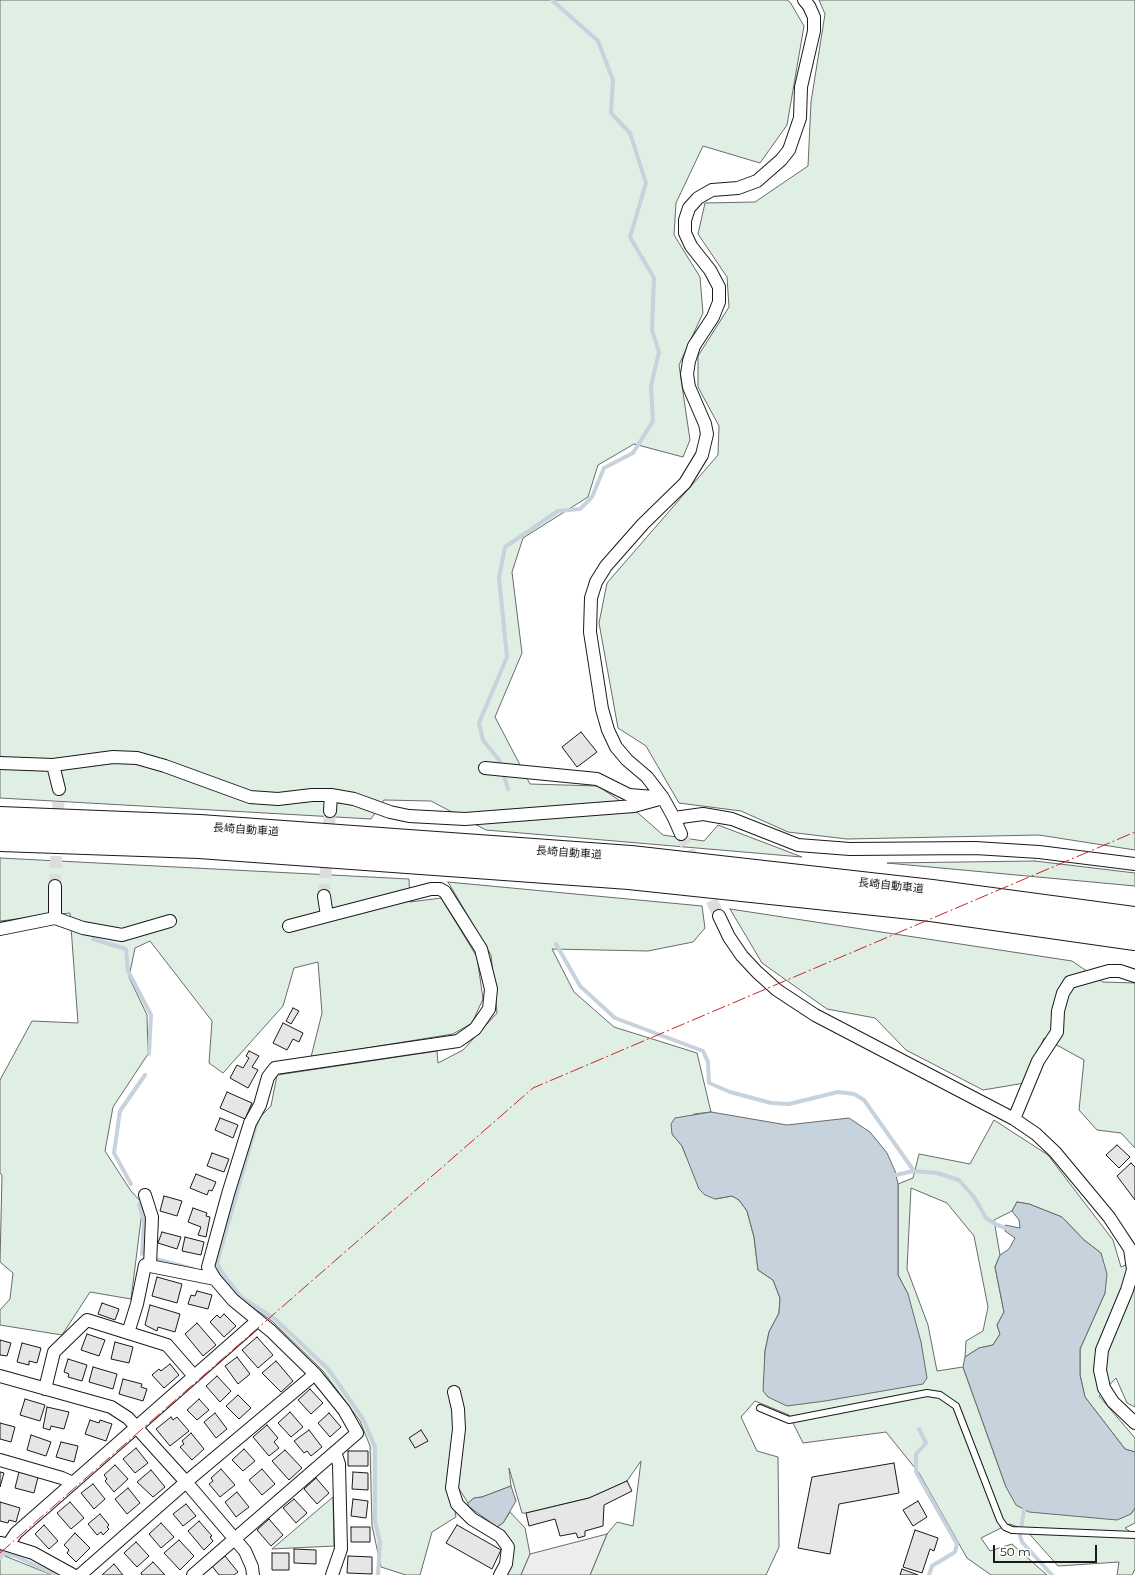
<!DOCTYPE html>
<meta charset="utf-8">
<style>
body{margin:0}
#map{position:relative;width:1135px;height:1575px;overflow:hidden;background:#fff;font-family:Montserrat,sans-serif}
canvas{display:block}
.scale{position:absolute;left:993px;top:1545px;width:104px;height:18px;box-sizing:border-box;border:2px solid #1a1a1a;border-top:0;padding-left:5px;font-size:12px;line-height:14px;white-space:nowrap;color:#1a1a1a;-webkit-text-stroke:3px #fff;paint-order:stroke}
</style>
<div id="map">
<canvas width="1135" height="1575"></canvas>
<div class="scale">50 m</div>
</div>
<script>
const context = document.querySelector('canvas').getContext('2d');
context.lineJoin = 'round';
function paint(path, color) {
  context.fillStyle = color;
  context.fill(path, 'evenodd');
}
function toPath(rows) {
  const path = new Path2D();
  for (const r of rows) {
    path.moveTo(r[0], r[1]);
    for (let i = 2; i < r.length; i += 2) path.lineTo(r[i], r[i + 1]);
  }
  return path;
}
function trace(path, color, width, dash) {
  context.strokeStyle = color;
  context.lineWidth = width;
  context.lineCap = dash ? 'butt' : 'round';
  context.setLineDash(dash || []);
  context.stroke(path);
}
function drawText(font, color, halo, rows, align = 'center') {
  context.font = font + ' Montserrat,"Noto Sans JP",sans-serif';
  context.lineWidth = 3;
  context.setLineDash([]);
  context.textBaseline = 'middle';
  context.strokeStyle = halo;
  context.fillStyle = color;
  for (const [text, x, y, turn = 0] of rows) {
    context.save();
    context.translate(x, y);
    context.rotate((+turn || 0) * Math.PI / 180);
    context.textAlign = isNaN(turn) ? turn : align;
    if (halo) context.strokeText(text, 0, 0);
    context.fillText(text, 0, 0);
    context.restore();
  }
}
const green = toPath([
 [0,0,787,0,790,2,804,26,787,125,760,163,703,146,676,203,674,235,700,277,703,313,679,365,690,440,683,457,634,444,598,465,588,497,523,538,512,572,522,653,495,717,530,784,598,786,638,813,663,835,704,841,718,825,802,857,486,830,431,801,384,800,371,819,0,798,0,0],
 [819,0,1135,0,1135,850,1039,835,847,839,788,832,741,811,679,803,646,746,618,728,599,623,607,583,718,455,719,426,698,387,698,356,729,307,727,277,698,234,705,203,755,202,808,166,811,102,825,14,819,0],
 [0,858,409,879,410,902,441,898,477,957,483,999,472,1023,453,1034,311,1057,322,1013,318,962,294,968,283,1006,223,1073,209,1063,212,1021,150,941,135,948,129,977,147,1015,148,1054,113,1107,105,1151,131,1191,143,1204,131,1299,90,1292,62,1335,0,1325,0,1310,10,1299,13,1273,0,1262,2,1175,0,1173,0,1080,32,1021,78,1023,70,913,0,921,0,858],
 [1035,861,1135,873,1135,886,887,863,1035,861],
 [448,882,702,906,705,928,693,942,648,951,552,949,574,992,614,1027,697,1053,711,1112,694,1114,672,1134,682,1146,686,1156,715,1199,732,1196,739,1200,747,1211,754,1237,758,1270,773,1280,780,1298,779,1313,769,1332,765,1351,764,1391,768,1397,908,1294,898,1275,898,1184,913,1178,919,1154,970,1164,994,1120,1048,1155,1113,1240,1121,1267,1135,1261,1135,1407,1127,1403,1116,1378,1099,1396,1135,1438,1135,1452,1125,1449,1085,1397,1080,1375,1080,1349,1105,1293,1101,1253,1084,1240,1062,1217,1029,1204,1017,1202,1012,1211,994,1220,1000,1255,995,1267,1004,1312,997,1325,1000,1334,993,1345,979,1348,965,1357,966,1341,983,1331,988,1307,974,1236,947,1203,911,1188,907,1269,928,1325,937,1371,963,1367,1006,1487,1131,1514,1135,1508,1135,1523,1125,1528,1135,1535,1135,1569,1132,1575,1117,1575,1119,1562,1058,1566,1025,1529,1009,1524,981,1538,990,1551,1012,1544,1047,1575,991,1575,967,1558,919,1473,886,1432,803,1443,789,1415,755,1401,741,1417,757,1451,778,1457,779,1547,766,1575,590,1575,607,1534,617,1522,633,1526,641,1461,627,1481,589,1498,526,1513,522,1513,509,1468,511,1486,482,1497,474,1498,468,1503,449,1473,456,1517,432,1532,420,1575,406,1575,381,1567,372,1526,370,1446,360,1421,323,1371,272,1321,241,1299,212,1266,254,1123,271,1106,277,1075,437,1051,438,1063,463,1050,497,1013,491,955,448,882],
 [730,909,1072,961,1103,982,1135,983,1135,1148,1121,1133,1097,1130,1079,1110,1084,1060,1044,1038,1025,1083,983,1090,906,1050,875,1018,827,1009,762,963,730,909],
 [333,1497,334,1546,272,1549,333,1497],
 [510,1512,525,1528,530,1554,521,1575,506,1575,513,1545,497,1527,503,1523,510,1512],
 [0,1549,5,1556,52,1575,0,1575,0,1549]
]);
paint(green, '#e0efe3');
trace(green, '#6a6a6a', 1);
const parking = toPath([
 [607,1534,590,1575,521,1575,530,1554,607,1534]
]);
paint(parking, '#ededed');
trace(parking, '#6a6a6a', 1);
const water = toPath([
 [711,1112,787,1125,849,1118,870,1132,887,1153,895,1171,898,1184,898,1275,908,1294,921,1342,927,1378,923,1384,825,1401,787,1406,768,1397,763,1391,765,1351,769,1332,779,1313,780,1298,773,1280,758,1270,754,1237,747,1211,739,1200,732,1196,715,1199,705,1195,699,1189,682,1146,672,1134,671,1124,675,1118,711,1112],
 [1017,1202,1029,1204,1062,1217,1084,1240,1101,1253,1107,1274,1105,1293,1080,1349,1080,1375,1085,1397,1125,1449,1135,1452,1135,1508,1131,1514,1117,1520,1029,1512,1016,1505,1006,1487,963,1367,965,1357,979,1348,993,1345,1000,1334,997,1325,1004,1312,995,1267,1000,1255,1009,1249,1015,1238,1005,1231,1005,1225,1020,1228,1019,1220,1012,1211,1017,1202],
 [511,1486,516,1501,503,1523,497,1527,468,1506,468,1503,474,1498,482,1497,511,1486]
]);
paint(water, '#c6d2dc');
trace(water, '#6a6a6a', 1);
trace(toPath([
 [508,789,499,760,483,740,479,723,507,657,499,578,505,547,558,511,580,509,592,497,604,468,633,453,653,421,651,386,659,352,652,330,654,278,630,237,646,183,630,133,611,113,613,80,598,41,552,0],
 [93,939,126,949,128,971,151,1015,149,1054],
 [556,944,580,986,615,1018,703,1051,708,1062,709,1083,730,1092,771,1103,789,1104,838,1092,854,1094,864,1100,914,1171,937,1173,959,1180,974,1197,986,1218,997,1225,1009,1229],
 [257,1122,217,1263,223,1274,241,1297,275,1319,328,1369,363,1419,375,1447,375,1521,380,1542,378,1575],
 [891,1176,914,1171],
 [131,1184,114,1153,120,1111,145,1075],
 [139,1204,144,1222,142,1254],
 [156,1259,193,1269],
 [919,1429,926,1443,916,1454,916,1472,957,1544,955,1552,932,1566,929,1575],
 [1025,1504,1020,1536,1022,1542,1052,1575],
 [0,1558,3,1553,15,1556,56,1575]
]), '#c6d2dc', 4);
const building = toPath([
 [581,732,597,752,577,767,562,747,581,732],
 [293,1008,299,1011,291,1024,286,1021,293,1008],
 [283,1023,303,1033,299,1042,293,1039,287,1050,273,1043,283,1023],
 [249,1051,259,1056,252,1067,258,1070,248,1088,230,1078,237,1065,243,1068,249,1058,246,1056,249,1051],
 [227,1092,252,1103,245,1119,220,1108,227,1092],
 [220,1118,238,1125,233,1138,215,1130,220,1118],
 [1117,1145,1130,1157,1119,1168,1106,1155,1117,1145],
 [212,1153,229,1159,224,1172,207,1166,212,1153],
 [1131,1163,1135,1167,1135,1200,1117,1176,1131,1163],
 [196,1174,216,1182,212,1191,209,1190,207,1195,190,1188,196,1174],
 [164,1196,182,1201,177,1216,160,1211,164,1196],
 [193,1208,207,1213,206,1216,210,1217,206,1237,198,1235,201,1227,188,1222,193,1208],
 [162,1232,181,1237,177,1249,158,1243,162,1232],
 [185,1237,204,1242,201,1255,182,1251,185,1237],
 [157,1277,182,1284,177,1303,152,1296,157,1277],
 [197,1291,212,1295,208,1309,188,1304,191,1295,195,1296,197,1291],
 [102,1303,119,1309,115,1320,98,1314,102,1303],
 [150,1305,180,1314,175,1332,158,1327,157,1331,145,1325,150,1305],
 [224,1314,236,1326,224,1337,210,1322,217,1315,220,1318,224,1314],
 [197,1323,216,1345,203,1356,185,1334,197,1323],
 [87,1334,105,1340,99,1356,81,1350,87,1334],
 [257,1337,273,1355,258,1368,242,1350,257,1337],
 [0,1340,11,1343,7,1356,0,1355,0,1340],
 [115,1342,133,1347,129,1363,111,1359,115,1342],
 [22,1343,41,1348,37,1363,29,1361,29,1365,17,1362,22,1343],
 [237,1357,250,1374,238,1384,225,1366,237,1357],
 [68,1359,87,1365,82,1381,68,1377,69,1374,64,1372,68,1359],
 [276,1361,293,1381,281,1392,262,1373,276,1361],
 [170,1364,179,1375,164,1388,152,1375,159,1369,161,1371,170,1364],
 [93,1367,117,1374,113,1389,89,1382,93,1367],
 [217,1376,231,1391,220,1402,206,1386,217,1376],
 [123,1379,142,1384,141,1387,147,1389,143,1401,119,1394,123,1379],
 [310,1389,323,1403,311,1414,298,1400,310,1389],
 [238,1395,251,1408,239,1419,226,1406,238,1395],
 [25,1399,45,1405,40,1421,20,1415,25,1399],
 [199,1399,209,1410,197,1420,187,1410,199,1399],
 [47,1407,69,1412,64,1429,51,1426,50,1430,43,1428,47,1407],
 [290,1412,303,1427,291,1437,278,1423,290,1412],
 [215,1413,227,1429,216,1438,204,1422,215,1413],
 [329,1413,341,1427,330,1437,318,1423,329,1413],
 [171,1417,173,1420,177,1417,189,1431,170,1446,156,1429,171,1417],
 [90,1420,99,1423,100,1420,112,1424,106,1441,85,1434,90,1420],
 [0,1423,15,1427,11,1442,0,1439,0,1423],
 [267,1425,278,1438,274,1442,279,1448,269,1456,253,1437,267,1425],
 [309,1430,322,1447,311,1456,307,1451,304,1453,294,1441,309,1430],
 [421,1430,428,1441,415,1448,409,1438,421,1430],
 [191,1433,204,1449,192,1460,180,1447,184,1444,182,1441,191,1433],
 [31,1435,51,1442,46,1456,27,1450,31,1435],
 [61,1442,78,1446,74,1462,56,1457,61,1442],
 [136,1448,148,1463,135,1473,123,1459,136,1448],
 [244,1449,255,1461,243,1471,232,1460,244,1449],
 [285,1450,302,1468,289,1480,272,1461,285,1450],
 [348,1451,368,1451,368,1466,348,1466,348,1451],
 [894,1463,899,1493,839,1504,830,1554,798,1548,812,1477,894,1463],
 [115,1465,128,1479,114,1492,105,1481,107,1479,104,1475,115,1465],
 [221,1469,235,1485,220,1497,209,1484,213,1481,211,1478,221,1469],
 [262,1469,275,1484,262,1495,249,1480,262,1469],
 [151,1470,165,1487,153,1497,137,1482,151,1470],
 [0,1472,4,1473,0,1487,0,1472],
 [19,1472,38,1477,34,1493,15,1488,19,1472],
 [353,1472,368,1473,368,1490,352,1489,353,1472],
 [316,1478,329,1493,317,1504,304,1489,316,1478],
 [627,1481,632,1491,604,1505,603,1526,585,1531,585,1536,578,1538,576,1533,560,1536,555,1519,529,1526,526,1513,589,1498,627,1481],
 [93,1484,105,1499,94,1509,81,1493,93,1484],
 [128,1488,140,1503,127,1514,115,1499,128,1488],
 [237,1492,249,1507,236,1517,225,1502,237,1492],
 [294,1499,307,1513,296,1523,283,1508,294,1499],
 [353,1499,368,1501,366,1518,351,1516,353,1499],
 [918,1501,927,1517,913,1526,903,1510,918,1501],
 [0,1502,20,1508,16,1522,9,1520,8,1523,0,1521,0,1502],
 [70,1502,84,1518,71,1529,57,1513,70,1502],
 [186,1504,196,1516,183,1526,173,1514,186,1504],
 [100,1514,109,1525,107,1527,109,1529,103,1535,101,1532,97,1535,88,1524,100,1514],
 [269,1519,283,1535,271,1546,257,1530,269,1519],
 [199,1521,212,1536,210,1537,213,1541,204,1550,188,1531,199,1521],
 [161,1523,174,1537,161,1548,149,1534,161,1523],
 [44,1525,58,1541,49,1549,35,1534,44,1525],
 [457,1525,501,1550,492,1569,446,1543,457,1525],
 [351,1527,370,1527,370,1542,351,1542,351,1527],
 [915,1530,938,1538,934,1551,930,1549,922,1573,903,1567,915,1530],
 [75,1533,90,1548,76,1562,67,1553,69,1550,64,1545,75,1533],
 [179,1540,194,1556,180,1570,164,1553,179,1540],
 [136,1542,149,1556,137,1567,124,1553,136,1542],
 [294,1549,316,1550,316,1564,294,1563,294,1549],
 [272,1553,289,1553,289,1570,272,1570,272,1553],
 [225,1556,238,1572,234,1575,219,1575,212,1566,225,1556],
 [348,1556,372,1557,372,1574,347,1573,348,1556],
 [153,1562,165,1575,142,1575,141,1573,153,1562],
 [114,1564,123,1575,102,1575,114,1564],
 [902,1569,918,1575,900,1575,902,1569]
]);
paint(building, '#e6e6e6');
trace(building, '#1a1a1a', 1);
trace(toPath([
 [681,834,697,868],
 [704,884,719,916],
 [55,886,59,789],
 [324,896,330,811]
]), '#ddd', 12, [12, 6]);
const service = toPath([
 [760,1408,789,1420,927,1393,940,1395,956,1406,1000,1520,1005,1527,1012,1530,1135,1535]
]);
const minor = toPath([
 [0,763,53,765,113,757,137,758,165,766,250,797,278,799,312,795,331,795,354,799,390,812,409,816,465,819,634,806,663,798],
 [53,765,59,789],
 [485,768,597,779,629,795,654,797],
 [330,811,331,795],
 [674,818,703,814,732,819,798,845,850,849,975,848,1039,852,1135,864],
 [681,834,674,818,663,798,647,777,627,760,616,747,608,730,602,709,590,632,591,598,596,582,606,566,643,524,685,483,702,455,707,434,705,424,689,387,687,374,689,361,694,346,713,317,719,302,719,287,710,270,691,246,685,233,685,220,689,208,698,198,712,190,738,188,757,181,781,160,789,150,800,118,801,87,814,31,814,17,809,6,804,0],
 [719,916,729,937,742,956,757,972,777,990,815,1015,1014,1119,1036,1134,1055,1152,1109,1217,1130,1249,1133,1270,1127,1290,1102,1350,1100,1370,1104,1388,1113,1402,1135,1423],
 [55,918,83,928,122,935,170,921],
 [289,926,327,916],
 [0,929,55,918,55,886],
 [1014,1119,1038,1061,1057,1032,1058,1011,1063,993,1070,982,1109,971,1120,971,1135,976],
 [145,1195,152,1217,150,1266],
 [128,1333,137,1304,145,1265,215,1279],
 [0,1376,111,1407,128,1418,186,1482,245,1551,252,1567,253,1575],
 [45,1389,54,1352,87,1320,167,1345,194,1376],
 [454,1392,458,1409,459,1429,452,1488,457,1504,472,1519,500,1536,508,1547,506,1564,500,1575],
 [0,1460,62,1478,73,1483],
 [1,1543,33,1553,73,1575],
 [8,1545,16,1533,257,1321],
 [80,1575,186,1482,315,1374],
 [193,1575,357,1433,344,1410,315,1374,271,1331,233,1300,215,1279,208,1267,228,1194,250,1123,260,1105,268,1077,275,1068,458,1041,475,1029,489,1009,491,989,481,949,445,892,440,889,431,889,327,916,324,896],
 [332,1575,341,1549,339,1464,335,1452]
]);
const motorway = toPath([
 [0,818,200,826,631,857,932,891,1135,918],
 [0,840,199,847,629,878,931,910,1135,939]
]);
trace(service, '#1a1a1a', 8);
trace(minor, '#1a1a1a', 14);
trace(motorway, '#1a1a1a', 24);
trace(service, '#fff', 6);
trace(minor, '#fff', 12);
trace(motorway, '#fff', 22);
trace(toPath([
 [0,1553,533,1088,1135,832]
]), '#c62828', 1, [14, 3, 2, 3]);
drawText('11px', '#1a1a1a', '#fff', [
 ["長崎自動車道",246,830,4],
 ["長崎自動車道",569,853,4],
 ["長崎自動車道",891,886,6]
]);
</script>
